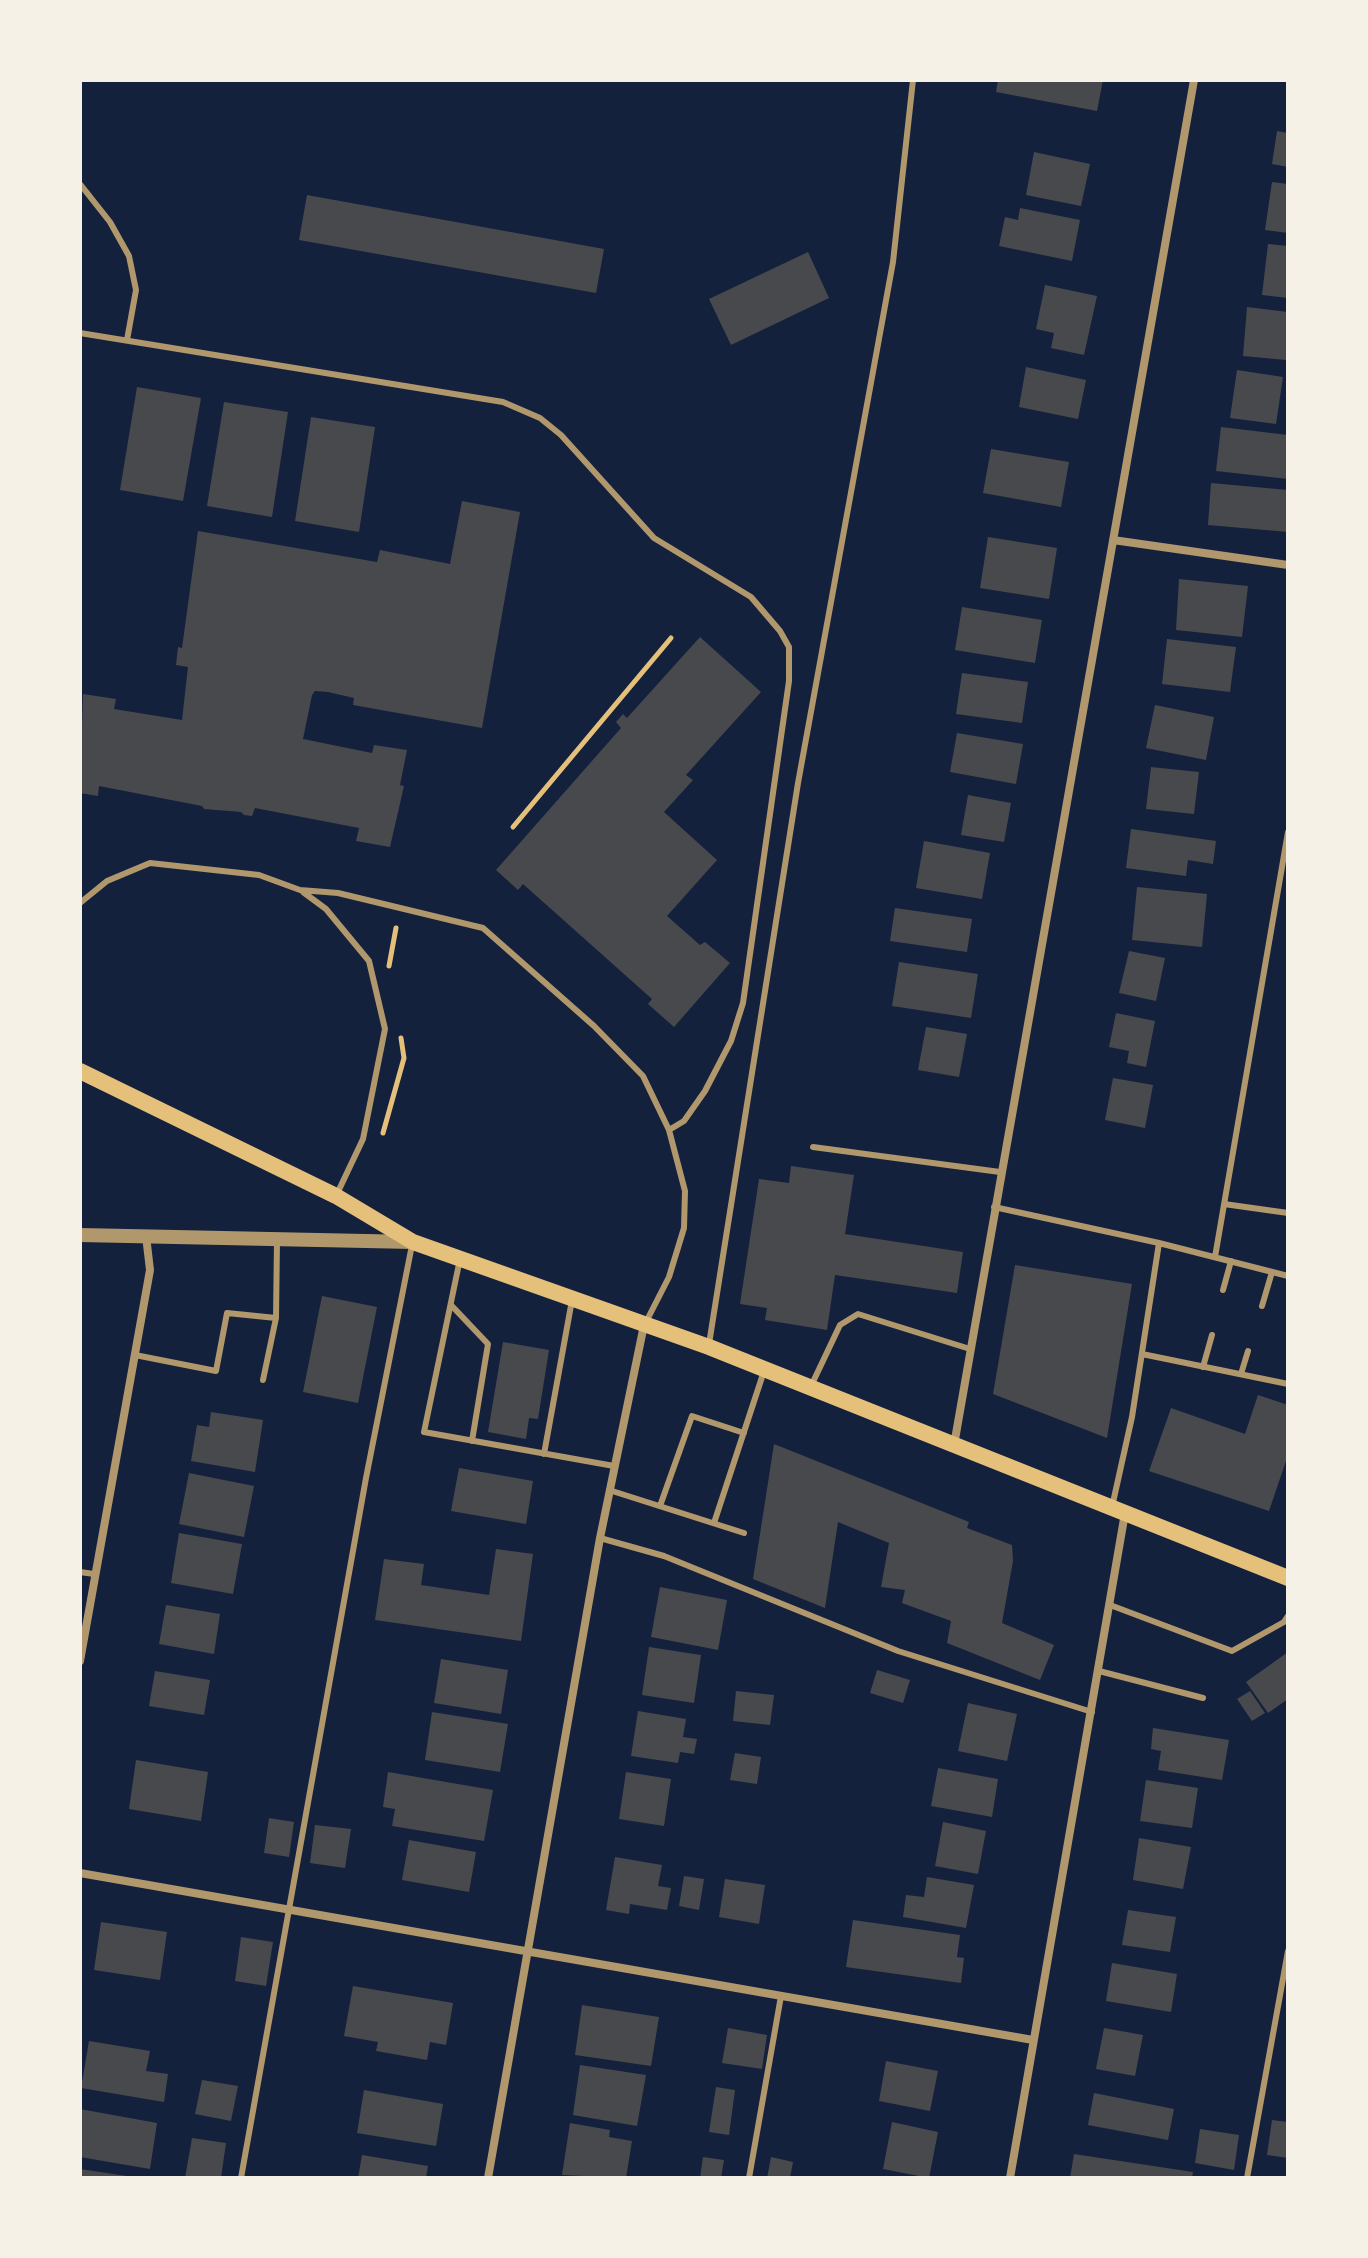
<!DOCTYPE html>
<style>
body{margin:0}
#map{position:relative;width:1368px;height:2258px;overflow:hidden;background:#14213d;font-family:Lato,sans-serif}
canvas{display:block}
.frame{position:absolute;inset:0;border:82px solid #f6f1e7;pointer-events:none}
</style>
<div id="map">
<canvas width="1368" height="2258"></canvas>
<div class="frame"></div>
</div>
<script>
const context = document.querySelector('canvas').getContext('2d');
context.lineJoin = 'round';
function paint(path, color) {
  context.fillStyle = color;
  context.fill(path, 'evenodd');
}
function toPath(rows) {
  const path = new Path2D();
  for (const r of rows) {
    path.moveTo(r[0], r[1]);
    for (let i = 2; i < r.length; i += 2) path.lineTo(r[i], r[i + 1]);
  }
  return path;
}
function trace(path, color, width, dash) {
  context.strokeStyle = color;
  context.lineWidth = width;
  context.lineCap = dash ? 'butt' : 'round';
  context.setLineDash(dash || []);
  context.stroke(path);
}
paint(toPath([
 [998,80,1103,80,1097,111,996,92],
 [1277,131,1288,133,1288,167,1272,164],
 [1034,152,1090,164,1081,206,1026,195],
 [1272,182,1288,184,1288,233,1265,230],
 [307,195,604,249,596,293,299,240],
 [1020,208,1080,220,1072,261,999,246,1005,217,1018,220],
 [1268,244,1288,246,1288,298,1262,295],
 [808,252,829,298,731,345,709,299],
 [1045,285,1097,296,1084,355,1051,348,1054,333,1036,329],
 [1247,307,1288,312,1286,360,1243,356],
 [1026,367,1086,380,1078,419,1019,407],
 [1237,370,1283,377,1276,424,1230,418],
 [137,387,201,398,183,501,120,490],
 [224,402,288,412,272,517,207,506],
 [311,417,375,427,359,532,295,521],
 [1221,427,1288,435,1288,479,1216,471],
 [991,449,1069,462,1061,507,983,493],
 [1211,483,1288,490,1288,532,1208,525],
 [462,501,520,512,482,728,353,705,354,698,328,692,315,691,312,695,303,739,372,753,374,745,407,750,400,785,404,786,390,847,356,841,359,828,255,808,252,816,244,815,241,812,204,809,202,806,99,786,98,796,80,793,83,694,116,699,114,709,182,720,188,667,176,665,178,647,182,648,198,531,377,562,380,550,450,564],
 [988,537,1057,548,1049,599,980,588],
 [1179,579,1248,586,1242,637,1176,630],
 [962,607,1042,620,1035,663,955,650],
 [700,637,761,692,686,775,693,780,664,812,717,860,667,916,700,945,705,942,730,963,674,1027,648,1004,652,999,523,884,518,890,496,870,621,728,616,722,623,714,627,718],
 [1167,639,1236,647,1230,692,1162,684],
 [962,673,1028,682,1022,723,956,714],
 [1155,705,1214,717,1206,760,1146,748],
 [957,733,1023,744,1016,784,950,772],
 [1151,767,1199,772,1194,814,1146,809],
 [968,795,1011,803,1004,842,961,835],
 [1131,829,1216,841,1213,864,1188,860,1186,876,1126,868],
 [924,841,990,853,982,899,916,888],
 [1137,887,1207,894,1202,947,1132,940],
 [895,908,972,919,967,952,890,941],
 [1129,951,1165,958,1156,1001,1119,993],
 [899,962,978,974,971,1018,892,1006],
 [1116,1013,1155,1021,1146,1067,1127,1063,1129,1051,1109,1047],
 [926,1027,967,1034,959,1077,918,1070],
 [1113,1078,1153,1085,1145,1128,1105,1120],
 [791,1166,854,1175,845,1234,963,1252,957,1293,835,1275,827,1330,765,1320,767,1308,740,1304,759,1179,789,1183],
 [1015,1265,1132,1284,1107,1438,993,1394],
 [322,1296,377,1307,358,1403,303,1392],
 [503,1342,549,1350,538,1419,529,1418,526,1439,488,1432],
 [1258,1395,1288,1405,1288,1455,1269,1511,1149,1471,1171,1408,1245,1434],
 [211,1412,263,1420,255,1472,191,1461,197,1425,209,1427],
 [774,1444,969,1522,967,1528,1012,1545,1013,1561,1002,1623,1054,1645,1040,1680,947,1643,951,1621,902,1603,905,1590,881,1587,889,1543,838,1522,825,1608,753,1579],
 [459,1468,533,1481,526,1524,451,1511],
 [189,1473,254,1486,244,1537,179,1524],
 [179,1533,242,1544,233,1594,171,1583],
 [496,1549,533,1554,521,1641,375,1620,384,1559,424,1564,421,1585,489,1595],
 [660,1587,727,1600,718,1650,651,1637],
 [166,1605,220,1614,214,1654,159,1644],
 [649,1647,701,1655,694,1703,642,1695],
 [1288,1652,1288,1699,1268,1713,1246,1682],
 [441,1659,508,1670,501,1714,434,1703],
 [877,1670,910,1680,903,1703,870,1693],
 [155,1671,210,1680,204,1715,149,1706],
 [736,1691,774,1695,770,1725,733,1721],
 [1250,1691,1265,1713,1252,1721,1237,1699],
 [968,1703,1017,1714,1007,1761,958,1751],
 [638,1711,686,1719,683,1737,697,1739,694,1754,680,1752,678,1763,631,1756],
 [432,1712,508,1724,500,1772,425,1760],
 [1153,1728,1229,1740,1222,1780,1158,1770,1161,1751,1151,1749],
 [735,1753,761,1757,757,1784,730,1780],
 [136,1760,208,1772,201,1821,129,1809],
 [938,1768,998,1779,992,1817,931,1806],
 [388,1772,493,1790,484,1841,392,1826,395,1809,383,1807],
 [626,1772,671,1779,664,1826,619,1819],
 [1146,1780,1198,1788,1192,1828,1140,1821],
 [269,1818,294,1822,289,1857,264,1853],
 [943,1822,986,1831,978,1874,935,1866],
 [315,1825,351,1829,345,1868,310,1863],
 [1139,1838,1191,1847,1183,1889,1133,1880],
 [409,1840,476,1852,469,1892,402,1880],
 [615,1857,662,1865,658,1886,671,1888,667,1910,630,1904,629,1914,606,1910],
 [684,1876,704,1879,699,1910,679,1906],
 [927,1877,974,1885,966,1928,903,1917,906,1895,924,1897],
 [725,1879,765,1885,759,1924,719,1917],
 [1128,1910,1176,1917,1170,1952,1122,1945],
 [853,1920,960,1935,957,1957,964,1958,961,1983,846,1967],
 [101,1922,167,1932,160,1980,94,1970],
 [241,1937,273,1942,266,1986,235,1981],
 [1112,1963,1177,1974,1171,2012,1106,2001],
 [353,1986,453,2003,446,2045,430,2042,427,2060,376,2051,378,2042,344,2036],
 [582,2005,659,2017,651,2066,575,2055],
 [728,2028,767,2035,762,2069,722,2063],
 [1104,2028,1143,2035,1135,2076,1096,2069],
 [89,2041,150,2051,146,2071,168,2074,164,2102,81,2088],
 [886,2061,938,2071,930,2111,879,2101],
 [580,2065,646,2075,637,2126,573,2115],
 [202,2080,238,2086,231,2121,195,2114],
 [716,2087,735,2090,729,2135,709,2132],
 [364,2090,443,2104,436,2146,357,2133],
 [1094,2093,1174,2109,1168,2140,1088,2125],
 [80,2109,157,2123,150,2169,80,2157],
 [1272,2120,1288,2122,1288,2158,1267,2155],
 [892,2122,938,2132,929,2178,883,2169],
 [570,2123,610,2130,609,2137,632,2141,626,2178,562,2175],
 [1200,2129,1239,2135,1234,2170,1195,2163],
 [192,2138,226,2143,221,2178,185,2178],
 [1074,2154,1193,2172,1192,2178,1070,2178],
 [362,2155,428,2166,426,2178,358,2178],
 [703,2157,724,2160,721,2178,700,2178],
 [771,2157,793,2162,790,2178,767,2178],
 [80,2169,127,2176,127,2178,80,2178]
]), '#48494c');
trace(toPath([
 [513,827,671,638],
 [389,966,396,928],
 [383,1133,404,1058,401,1038]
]), '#e5c07b', 5);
trace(toPath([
 [80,184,110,222,129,256,136,290,127,340],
 [80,333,503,402,540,418,561,435,654,538,751,597,780,631,789,647,789,681,743,1003,731,1041,705,1091,684,1121,669,1130],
 [303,892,326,909,369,961,385,1029,363,1139,336,1196],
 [80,903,107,881,150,863,259,875,300,890,338,893,483,928,594,1026,643,1076,669,1130,685,1191,684,1228,669,1277,646,1322],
 [813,1147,1000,1172],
 [1224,1204,1288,1213],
 [994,1207,1159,1243,1132,1417,1112,1507],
 [1159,1243,1288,1276],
 [1215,1257,1288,832],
 [460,1259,424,1432,614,1466],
 [1223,1290,1231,1261],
 [451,1305,488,1344,472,1441],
 [1262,1306,1272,1272],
 [709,1344,798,783,893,262,913,80],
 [1142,1354,1288,1384],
 [135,1355,216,1371,227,1313,276,1318,277,1240],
 [1203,1367,1212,1335],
 [1241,1374,1248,1351],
 [263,1380,276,1318],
 [812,1384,840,1325,858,1314,970,1349],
 [544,1454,572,1300],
 [609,1490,744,1533],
 [660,1506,692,1416,744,1433],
 [714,1523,764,1371],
 [600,1538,664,1556,898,1651,1092,1712],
 [80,1572,94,1574],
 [1110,1605,1232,1651,1284,1622,1288,1616],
 [1099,1671,1203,1698],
 [241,2178,366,1478,412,1245],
 [749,2178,781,1996],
 [1247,2178,1288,1951]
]), '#b1986c', 6);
trace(toPath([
 [1113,540,1288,565],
 [954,1445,1194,80],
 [80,1661,150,1270,146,1236],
 [80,1873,1033,2040],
 [488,2178,600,1538,644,1325],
 [1010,2178,1125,1513]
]), '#b1986c', 8);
trace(toPath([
 [80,1235,413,1242]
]), '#b1986c', 14);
trace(toPath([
 [80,1071,336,1196,413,1242,709,1347,1288,1578]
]), '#e5c07b', 16);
</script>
